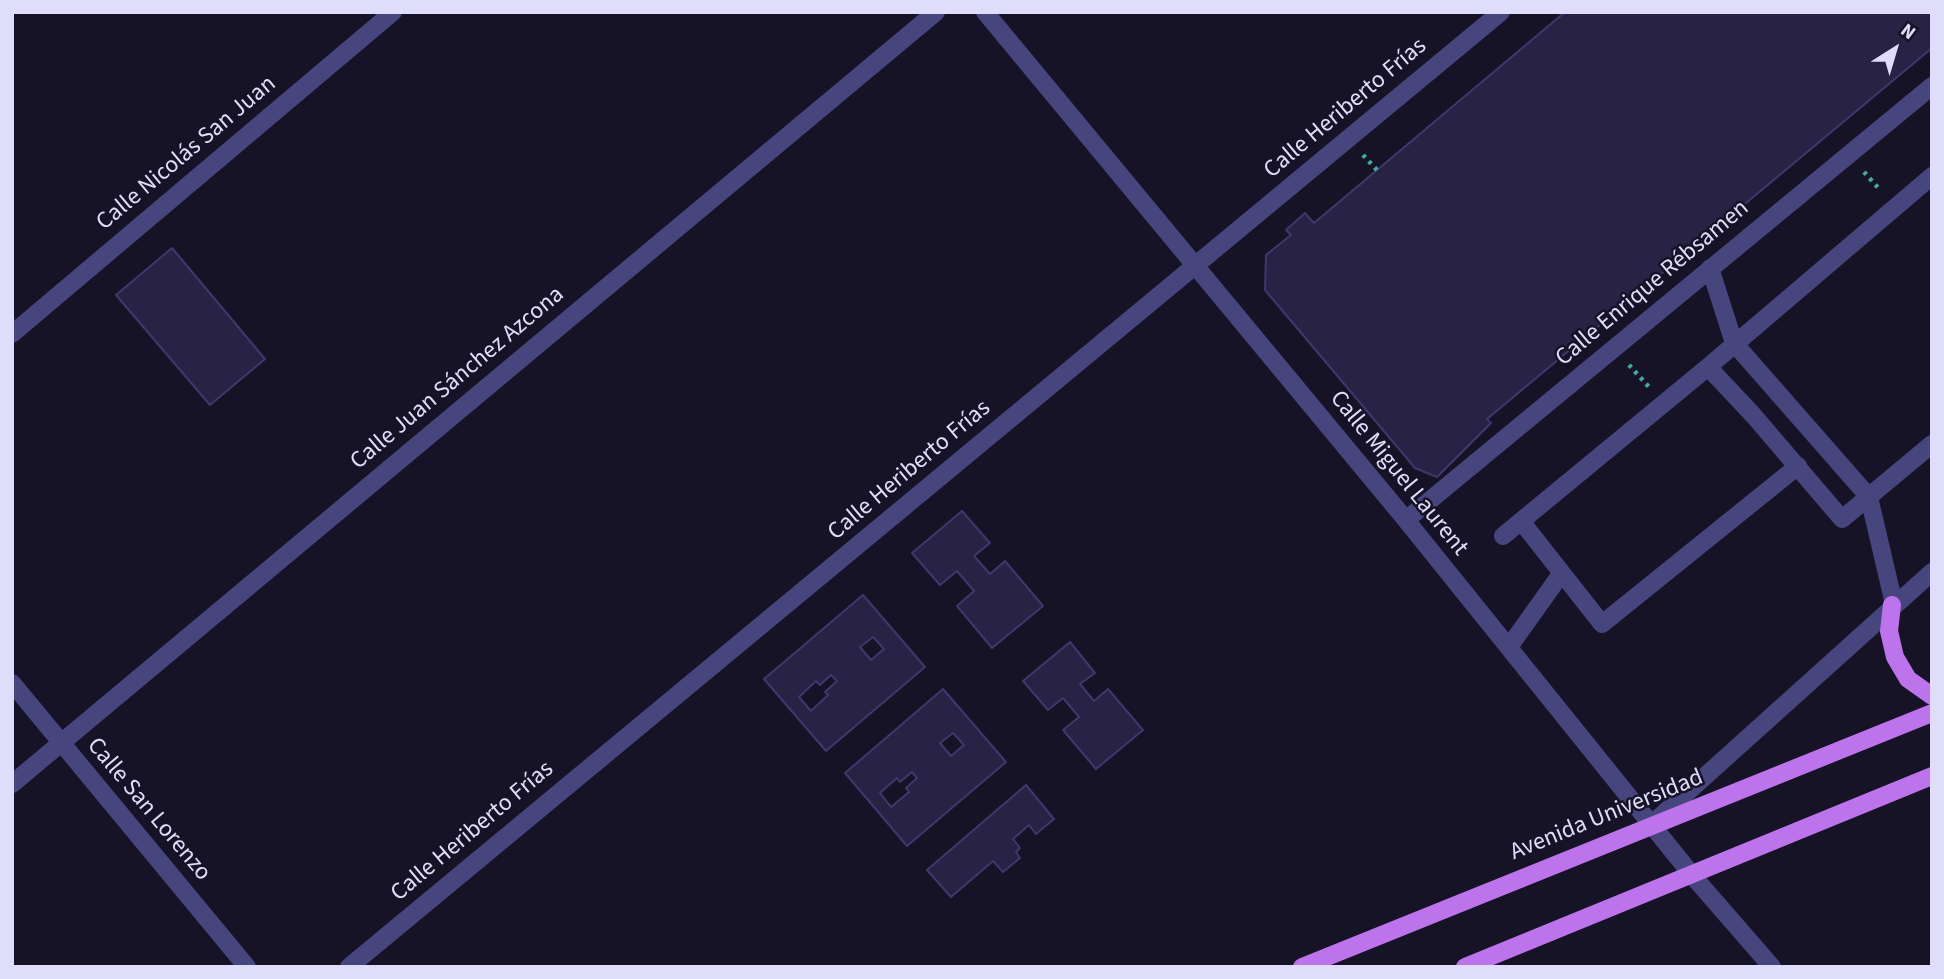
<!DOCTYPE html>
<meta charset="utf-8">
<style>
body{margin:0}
#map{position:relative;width:1944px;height:979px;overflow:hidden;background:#161326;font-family:"Source Sans 3",sans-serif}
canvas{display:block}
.frame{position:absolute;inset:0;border:14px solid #e0ddfa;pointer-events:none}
.north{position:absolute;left:1860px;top:14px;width:70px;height:70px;-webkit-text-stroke:5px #161326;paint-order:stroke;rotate:37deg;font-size:19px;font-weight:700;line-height:28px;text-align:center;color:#e0ddfa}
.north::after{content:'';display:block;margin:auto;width:24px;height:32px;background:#e0ddfa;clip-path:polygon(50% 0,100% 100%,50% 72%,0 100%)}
</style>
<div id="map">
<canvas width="1944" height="979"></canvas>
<div class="frame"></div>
<div class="north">N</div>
</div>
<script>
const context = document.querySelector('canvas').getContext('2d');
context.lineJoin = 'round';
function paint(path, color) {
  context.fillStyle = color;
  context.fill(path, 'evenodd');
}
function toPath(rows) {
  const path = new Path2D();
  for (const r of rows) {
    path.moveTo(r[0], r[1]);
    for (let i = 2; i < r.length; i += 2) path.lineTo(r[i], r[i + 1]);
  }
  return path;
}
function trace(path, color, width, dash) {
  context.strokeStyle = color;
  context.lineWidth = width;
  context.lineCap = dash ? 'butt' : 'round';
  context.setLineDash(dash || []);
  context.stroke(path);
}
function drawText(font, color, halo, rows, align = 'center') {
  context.font = font + ' "Source Sans 3",sans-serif';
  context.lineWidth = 5;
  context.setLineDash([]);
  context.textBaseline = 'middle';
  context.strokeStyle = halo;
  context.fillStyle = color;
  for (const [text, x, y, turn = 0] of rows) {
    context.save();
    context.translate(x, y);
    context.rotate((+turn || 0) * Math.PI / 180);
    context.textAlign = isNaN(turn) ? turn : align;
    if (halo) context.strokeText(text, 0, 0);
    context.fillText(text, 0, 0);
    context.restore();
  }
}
const building = toPath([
 [1565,12,1932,12,1932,48,1487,419,1491,423,1437,477,1415,468,1265,290,1266,255,1291,235,1286,230,1305,213,1314,223,1565,12],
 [172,248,265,359,210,405,116,295,172,248],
 [962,511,990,543,974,556,990,574,1005,561,1043,606,992,648,957,606,974,591,957,571,940,585,912,553,962,511],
 [863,595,925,667,826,751,764,679,863,595],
 [873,637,884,649,871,660,860,647,873,637],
 [831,675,837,681,825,692,828,695,811,711,799,697,816,681,820,685,831,675],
 [1070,642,1095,673,1080,684,1094,701,1108,689,1143,730,1096,769,1063,730,1079,717,1063,698,1048,710,1023,681,1070,642],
 [943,689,1006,762,907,846,845,773,943,689],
 [953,733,964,745,951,756,940,743,953,733],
 [912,772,917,778,906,788,909,792,891,807,880,793,897,778,900,782,912,772],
 [1026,785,1054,819,1036,834,1029,825,1013,839,1020,848,1016,852,1020,858,1003,872,993,861,951,897,927,870,1026,785]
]);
paint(building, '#282244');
trace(building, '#41376d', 2);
trace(toPath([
 [1363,155,1377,170],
 [1864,172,1881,191],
 [1629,365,1649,387]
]), '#41aaa2', 4.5, [3.5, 5]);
trace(toPath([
 [985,12,1406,520,1692,875,1772,967],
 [1710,268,1734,343,1869,497,1894,604],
 [12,334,393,12],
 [1708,367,1754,416,1842,519,1932,444],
 [1406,520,1932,86],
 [1521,521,1602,624,1798,466],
 [1503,536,1708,367,1932,176],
 [1509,647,1561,574],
 [12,683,247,967],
 [12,784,936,12],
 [1652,824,1932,572],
 [349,967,1501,12]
]), '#46457e', 18);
trace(toPath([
 [1892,605,1889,631,1895,657,1908,679,1932,696],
 [1302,967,1932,713],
 [1465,967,1932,776]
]), '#bc73eb', 18);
drawText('24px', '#e0ddfa', '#161326', [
 ["Calle Heriberto Frías",1346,109,-40],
 ["Calle Nicolás San Juan",187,154,-40],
 ["Calle Enrique Rébsamen",1653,284,-40],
 ["Calle Juan Sánchez Azcona",458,379,-40],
 ["Calle Heriberto Frías",910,471,-40],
 ["Calle Miguel Laurent",1398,474,51],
 ["Calle San Lorenzo",148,810,50],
 ["Avenida Universidad",1607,816,-22],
 ["Calle Heriberto Frías",473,832,-40]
]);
</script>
